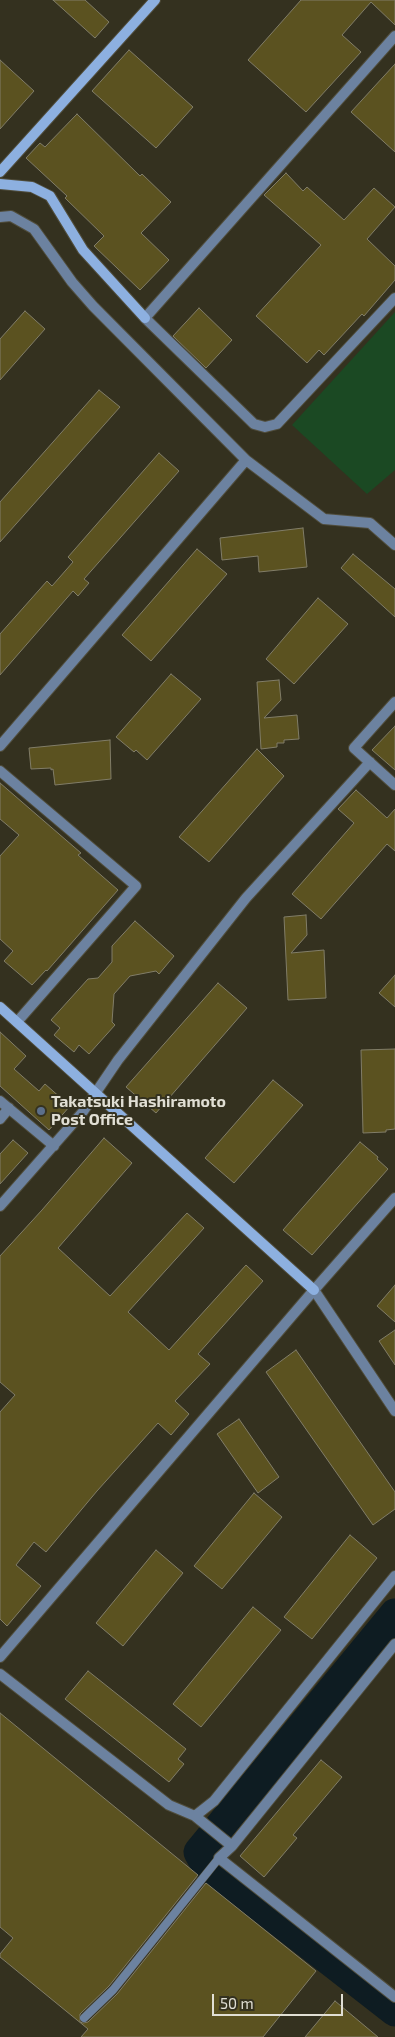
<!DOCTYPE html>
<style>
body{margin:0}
#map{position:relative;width:395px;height:2037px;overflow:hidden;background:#34311f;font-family:"Exo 2",sans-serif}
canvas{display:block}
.scale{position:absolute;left:212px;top:1994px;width:131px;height:22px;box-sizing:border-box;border:2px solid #e1dfd4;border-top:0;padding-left:6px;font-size:15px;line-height:18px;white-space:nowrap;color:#e1dfd4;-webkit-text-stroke:4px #34311f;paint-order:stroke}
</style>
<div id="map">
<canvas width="395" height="2037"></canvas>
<div class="scale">50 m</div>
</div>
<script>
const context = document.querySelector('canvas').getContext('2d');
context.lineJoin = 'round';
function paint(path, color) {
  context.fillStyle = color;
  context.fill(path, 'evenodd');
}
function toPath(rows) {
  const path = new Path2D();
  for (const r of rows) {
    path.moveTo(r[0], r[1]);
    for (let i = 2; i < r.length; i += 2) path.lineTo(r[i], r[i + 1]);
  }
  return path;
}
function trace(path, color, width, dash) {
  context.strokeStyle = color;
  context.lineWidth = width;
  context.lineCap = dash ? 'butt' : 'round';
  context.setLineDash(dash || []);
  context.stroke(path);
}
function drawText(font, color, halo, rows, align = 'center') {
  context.font = font + ' "Exo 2",sans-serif';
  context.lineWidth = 4;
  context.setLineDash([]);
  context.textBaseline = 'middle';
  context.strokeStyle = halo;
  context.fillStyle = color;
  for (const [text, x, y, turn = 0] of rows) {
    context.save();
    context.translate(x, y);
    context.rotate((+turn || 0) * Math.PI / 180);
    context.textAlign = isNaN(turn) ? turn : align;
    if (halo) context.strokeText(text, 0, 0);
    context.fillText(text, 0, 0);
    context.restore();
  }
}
paint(toPath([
 [395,312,395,470,367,494,292,425]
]), '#1b4923');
trace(toPath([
 [395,1614,199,1852,205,1863,395,2011]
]), '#0e1c22', 31);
const building = toPath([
 [53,0,85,0,109,22,95,38,53,0],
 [301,0,395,0,395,25,371,2,342,35,361,52,306,112,248,60,301,0],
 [129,50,193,107,156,148,92,91,129,50],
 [0,60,34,91,0,129,0,60],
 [395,64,395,152,351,112,395,64],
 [77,114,140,176,142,174,171,202,141,233,169,260,140,290,94,246,104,236,65,198,67,196,26,158,40,143,45,147,77,114],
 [286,173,303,191,307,187,344,220,374,188,395,207,367,239,395,266,395,280,364,316,362,314,324,355,319,350,307,363,256,316,321,245,264,195,286,173],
 [199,308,232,340,206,368,173,336,199,308],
 [25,311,45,329,0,380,0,339,25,311],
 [99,390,120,407,0,542,0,502,99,390],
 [159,453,179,471,84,579,89,583,78,596,73,591,0,675,0,634,47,581,52,586,73,562,68,557,159,453],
 [303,528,307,567,259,572,258,556,222,560,220,538,303,528],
 [197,549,227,574,151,661,122,635,197,549],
 [353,554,395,589,395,617,341,568,353,554],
 [318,598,348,624,294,684,266,659,318,598],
 [171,674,201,699,147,760,136,750,134,752,116,737,171,674],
 [279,680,281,700,264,718,297,715,299,739,284,740,284,743,277,743,277,747,261,749,257,682,279,680],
 [395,726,395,770,372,750,395,726],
 [110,740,111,779,55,785,53,769,51,770,51,768,31,769,29,748,110,740],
 [257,749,284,776,209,862,179,837,257,749],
 [0,783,81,853,78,855,118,890,47,971,46,970,32,985,4,961,13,951,0,939,0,856,19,835,0,819,0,783],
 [356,790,387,818,395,809,395,851,387,844,321,919,292,894,354,823,338,809,356,790],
 [306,915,307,935,291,953,324,950,326,998,288,1000,284,917,306,915],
 [135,921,174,956,159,974,156,971,130,976,114,994,112,1022,115,1025,89,1054,79,1045,74,1052,54,1035,60,1028,51,1020,88,979,98,978,112,962,112,946,135,921],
 [395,975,395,1007,379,993,395,975],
 [218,983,247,1008,156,1113,126,1087,218,983],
 [0,1032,26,1056,14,1069,39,1091,45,1084,70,1106,49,1130,0,1086,0,1032],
 [395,1049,395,1129,386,1130,386,1132,363,1133,361,1050,395,1049],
 [273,1080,303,1105,234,1183,205,1158,273,1080],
 [104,1138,132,1163,58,1248,110,1296,187,1213,204,1228,128,1312,169,1350,246,1265,263,1281,198,1354,210,1364,175,1401,189,1414,171,1435,158,1423,97,1491,46,1552,34,1542,16,1565,41,1586,7,1626,0,1619,0,1412,15,1395,0,1382,0,1256,42,1210,104,1138],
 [13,1140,28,1153,0,1184,0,1154,13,1140],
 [360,1142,378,1157,377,1159,388,1169,312,1255,283,1230,360,1142],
 [395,1285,395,1322,377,1306,395,1285],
 [395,1330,395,1365,379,1341,395,1330],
 [296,1350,395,1492,395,1509,373,1525,266,1372,296,1350],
 [239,1419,279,1477,258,1493,217,1434,239,1419],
 [254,1493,282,1517,222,1589,194,1566,254,1493],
 [350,1535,377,1558,312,1639,284,1617,350,1535],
 [156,1550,183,1573,123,1646,96,1623,156,1550],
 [253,1607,281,1630,201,1727,173,1704,253,1607],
 [88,1671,186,1749,178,1759,184,1764,169,1782,65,1699,88,1671],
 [0,1713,198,1875,109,1986,80,2014,80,2022,83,2023,88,2022,117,1994,206,1883,316,1971,263,2037,81,2037,88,2029,0,1957,0,1954,13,1938,0,1927,0,1713],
 [321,1760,342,1777,293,1835,297,1838,264,1877,240,1856,321,1760],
 [335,2001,378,2037,305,2037,335,2001]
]);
paint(building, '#5b5220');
trace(building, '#817d68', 1);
const lane = toPath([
 [84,2018,113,1990,219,1858]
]);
const street = toPath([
 [395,36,145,318,254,424,265,427,277,424,395,298],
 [0,217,11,216,34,229,72,282,93,306,246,460,324,519,370,523,395,545],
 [395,702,354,748,395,785],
 [0,746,246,460],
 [0,771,136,886,17,1022],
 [0,1101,54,1146],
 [0,1119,9,1108],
 [0,1206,82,1113,118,1060,246,898,370,762],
 [314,1290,395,1411],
 [0,1657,314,1290,395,1198],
 [0,1674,169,1805,195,1816,232,1846,219,1858,395,1997],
 [195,1816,214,1801,395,1576],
 [232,1846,395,1644]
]);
const secondary = toPath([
 [0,172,155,0],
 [0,184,32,187,50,196,83,250,145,318],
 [0,1007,314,1290]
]);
trace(lane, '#504d3c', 9);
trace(street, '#504d3c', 12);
trace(secondary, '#504d3c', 12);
trace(lane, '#6c82a0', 8);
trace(street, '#6c82a0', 10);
trace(secondary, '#8db0e0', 10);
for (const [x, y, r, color] of [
 [41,1111,5,"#5c6f8a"]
]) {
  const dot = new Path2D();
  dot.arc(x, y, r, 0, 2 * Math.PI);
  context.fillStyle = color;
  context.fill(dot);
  trace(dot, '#34311f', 2);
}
drawText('bold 16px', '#e1dfd4', '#34311f', [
 ["Takatsuki Hashiramoto",51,1102],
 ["Post Office",51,1120]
], 'left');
</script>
